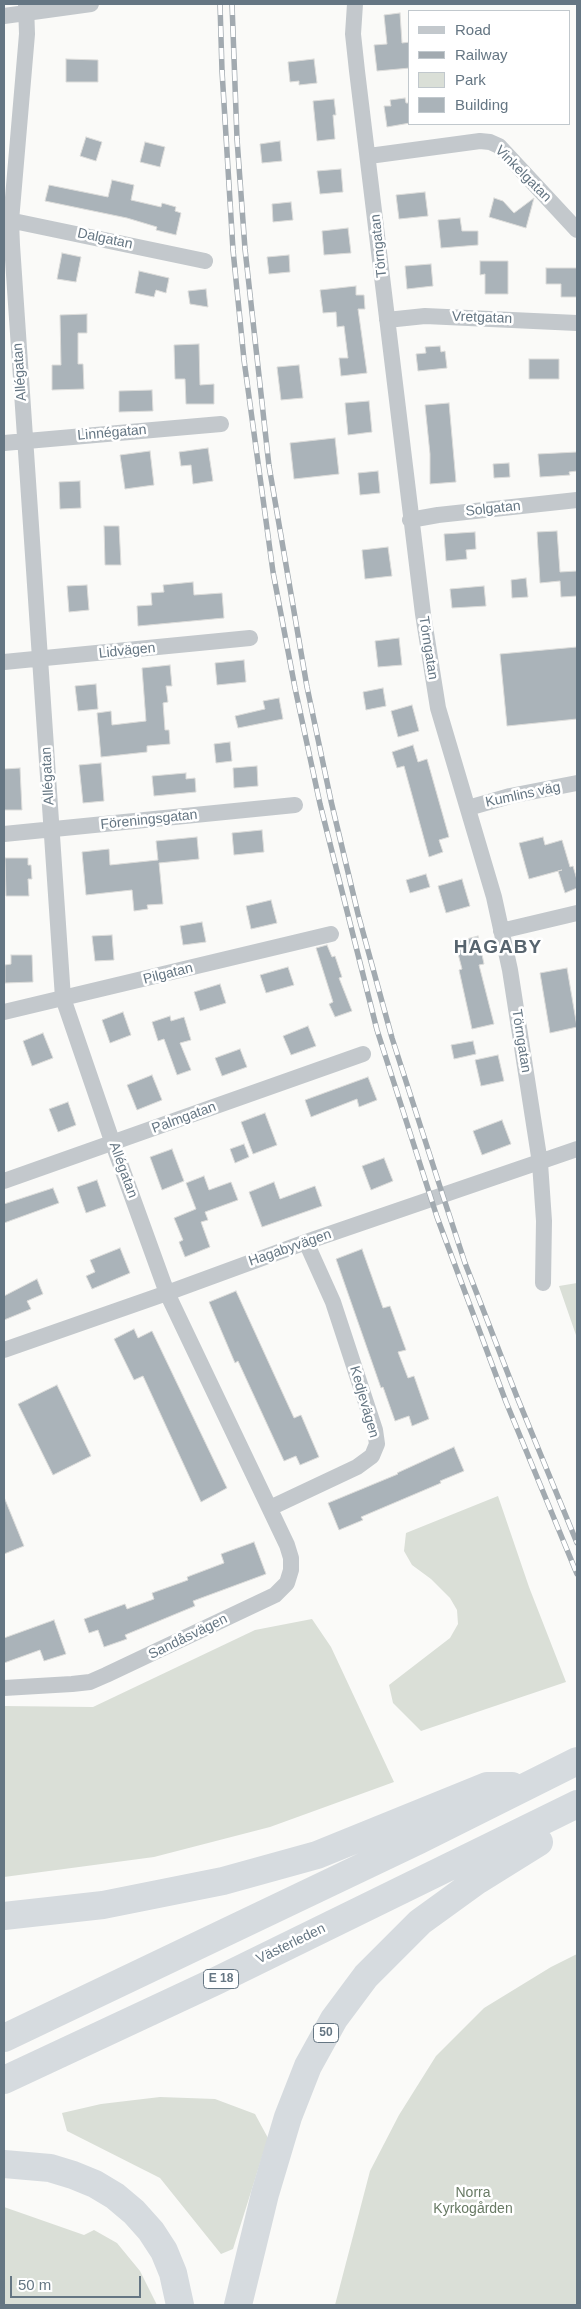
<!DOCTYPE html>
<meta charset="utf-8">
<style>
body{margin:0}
#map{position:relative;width:581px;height:2309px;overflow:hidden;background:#fafaf8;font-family:Helvetica,sans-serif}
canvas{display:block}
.frame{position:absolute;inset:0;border:5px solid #657683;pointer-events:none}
.legend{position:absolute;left:408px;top:10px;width:162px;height:115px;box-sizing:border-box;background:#fff;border:1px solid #c1c8cd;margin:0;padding:6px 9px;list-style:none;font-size:15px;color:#657683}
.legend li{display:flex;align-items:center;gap:10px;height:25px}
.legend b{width:25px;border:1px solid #c1c8cd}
.scale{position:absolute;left:10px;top:2276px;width:131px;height:22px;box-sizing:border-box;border:2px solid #657683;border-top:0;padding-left:6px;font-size:15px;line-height:18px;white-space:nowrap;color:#657683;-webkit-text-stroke:4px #fff;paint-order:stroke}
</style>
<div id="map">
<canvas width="581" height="2309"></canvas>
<div class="frame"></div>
<ul class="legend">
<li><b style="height:6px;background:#c3c8cc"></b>Road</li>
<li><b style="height:6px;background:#a2aab0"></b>Railway</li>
<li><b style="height:14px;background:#dadfd7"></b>Park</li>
<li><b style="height:14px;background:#aab3b9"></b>Building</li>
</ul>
<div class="scale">50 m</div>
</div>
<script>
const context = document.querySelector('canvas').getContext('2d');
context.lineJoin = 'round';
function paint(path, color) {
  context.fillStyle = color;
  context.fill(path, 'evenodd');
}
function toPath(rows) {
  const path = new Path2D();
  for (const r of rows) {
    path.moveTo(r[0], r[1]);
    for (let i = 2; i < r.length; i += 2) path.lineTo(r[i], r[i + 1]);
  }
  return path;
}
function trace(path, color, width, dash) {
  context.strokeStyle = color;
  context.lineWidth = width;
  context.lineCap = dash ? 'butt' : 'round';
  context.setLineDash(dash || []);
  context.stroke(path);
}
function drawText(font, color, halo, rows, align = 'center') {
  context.font = font + ' Helvetica,sans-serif';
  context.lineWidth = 5;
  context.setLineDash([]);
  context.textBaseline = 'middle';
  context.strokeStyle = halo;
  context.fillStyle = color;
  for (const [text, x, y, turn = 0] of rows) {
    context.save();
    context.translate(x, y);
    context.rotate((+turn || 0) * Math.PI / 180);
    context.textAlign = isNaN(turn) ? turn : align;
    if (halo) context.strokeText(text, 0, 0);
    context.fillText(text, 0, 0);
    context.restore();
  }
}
paint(toPath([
 [577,1283,577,1338,559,1286],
 [498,1496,529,1587,566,1682,421,1731,393,1703,389,1685,450,1638,458,1624,457,1610,450,1598,431,1579,412,1565,404,1551,406,1533],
 [312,1619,331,1647,394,1782,270,1827,154,1857,4,1877,4,1706,93,1707,255,1630],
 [577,1954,577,2305,335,2305,370,2171,399,2115,436,2056,484,2008,551,1967],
 [160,2097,215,2099,255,2114,268,2138,233,2249,221,2254,160,2178,67,2131,62,2113,101,2104],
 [4,2207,84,2235,94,2230,117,2243,140,2271,157,2305,4,2305]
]), '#dadfd7');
const building = toPath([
 [400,13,402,43,410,42,410,68,377,71,374,45,387,44,384,15,400,13],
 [66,59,98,60,98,82,66,82,66,59],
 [314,59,317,83,299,85,299,81,290,82,288,62,314,59],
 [405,98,406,103,410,103,410,123,387,127,384,106,391,106,390,100,405,98],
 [334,99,336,115,333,115,335,139,317,141,313,101,334,99],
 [86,137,102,142,96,161,80,156,86,137],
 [280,141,282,161,262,163,260,144,280,141],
 [145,142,165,147,160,167,140,162,145,142],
 [341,169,343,192,320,194,317,171,341,169],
 [112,180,134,185,131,200,161,207,162,203,176,207,175,211,181,213,176,235,156,230,157,227,127,218,45,201,49,185,108,197,112,180],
 [425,192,428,216,399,219,396,195,425,192],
 [494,198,503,201,514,213,534,198,526,228,489,217,494,198],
 [291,202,293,220,273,222,272,204,291,202],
 [460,218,462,231,478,231,478,245,441,248,438,220,460,218],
 [348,228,351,253,324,255,322,231,348,228],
 [62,253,81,257,76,282,57,279,62,253],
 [289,255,290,272,269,274,267,257,289,255],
 [480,261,508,261,508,294,485,294,485,274,480,275,480,261],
 [431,264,433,286,407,289,405,266,431,264],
 [546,268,577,268,577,297,561,297,561,284,546,284,546,268],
 [139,271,169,278,166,293,156,290,154,297,135,293,139,271],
 [356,286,356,295,364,295,365,309,358,309,367,373,341,376,339,358,348,358,344,326,337,327,336,312,323,313,320,290,356,286],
 [206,289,208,307,190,304,188,291,206,289],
 [87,314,87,333,78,333,78,364,83,364,84,389,52,390,52,365,61,365,60,315,87,314],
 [199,344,200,385,214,384,214,404,186,404,185,379,175,379,174,345,199,344],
 [440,346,441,352,445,351,447,368,418,371,416,354,426,353,425,347,440,346],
 [529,359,559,359,559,379,529,379,529,359],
 [299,365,303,398,281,400,277,367,299,365],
 [152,390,153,411,119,412,119,391,152,390],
 [369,401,372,432,348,435,345,403,369,401],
 [449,403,456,482,430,484,430,454,425,405,449,403],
 [335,438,339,474,294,479,290,443,335,438],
 [208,448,213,481,193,484,191,465,181,466,179,452,208,448],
 [150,451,154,485,125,489,120,455,150,451],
 [577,452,577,471,569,472,570,475,540,477,538,454,577,452],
 [509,463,510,477,494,478,493,464,509,463],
 [378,471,380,493,360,495,358,473,378,471],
 [80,481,81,508,60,509,59,482,80,481],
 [104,526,119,526,121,565,105,565,104,526],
 [557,531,560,572,577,571,577,596,561,597,560,581,540,583,537,532,557,531],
 [475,532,476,549,466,550,467,559,446,561,444,534,475,532],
 [388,547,392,576,365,579,362,550,388,547],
 [526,578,528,597,512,598,511,580,526,578],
 [193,582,194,595,222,593,224,618,138,626,137,606,152,605,151,593,164,592,163,585,193,582],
 [87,585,89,610,69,612,67,586,87,585],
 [484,586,486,606,452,608,450,589,484,586],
 [399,638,402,665,378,667,375,641,399,638],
 [577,647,577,719,507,726,500,654,577,647],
 [244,660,246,682,217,685,215,663,244,660],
 [170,665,172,686,166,686,168,702,163,703,165,730,169,730,170,744,147,746,147,752,101,757,97,713,111,711,112,725,146,721,142,668,170,665],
 [96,684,98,709,78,711,75,686,96,684],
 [383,688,386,706,366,710,363,692,383,688],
 [279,698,283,719,238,728,235,716,265,709,263,701,279,698],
 [412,705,419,731,398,737,391,711,412,705],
 [230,742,232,761,216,763,214,744,230,742],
 [413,745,418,762,427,759,449,837,439,840,443,852,429,857,404,766,397,768,392,752,413,745],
 [101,763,104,801,83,803,79,765,101,763],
 [257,766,258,786,234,788,233,768,257,766],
 [20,768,22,810,4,810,4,769,20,768],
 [186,773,186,779,195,778,196,792,154,796,152,776,186,773],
 [262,830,264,852,234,855,232,833,262,830],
 [197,837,199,859,159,863,163,904,147,905,148,909,134,911,132,890,86,895,82,852,109,849,110,865,158,860,156,841,197,837],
 [543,837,545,845,562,840,570,867,573,866,577,880,577,888,565,893,558,871,562,870,529,879,519,843,543,837],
 [5,858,28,858,28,865,31,865,32,879,28,879,29,896,6,896,5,858],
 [426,874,430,887,410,893,406,880,426,874],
 [462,879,470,906,446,913,438,886,462,879],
 [271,900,277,923,251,929,246,906,271,900],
 [202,922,206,942,183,945,180,926,202,922],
 [112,935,114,960,95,961,92,936,112,935],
 [478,936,484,964,479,965,494,1024,472,1029,459,970,462,969,455,942,478,936],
 [327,945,332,957,335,956,342,977,339,978,352,1011,335,1017,329,1004,333,1002,316,948,327,945],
 [11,955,32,955,33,982,5,983,5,965,11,964,11,955],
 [288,967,294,985,266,993,260,975,288,967],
 [567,968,577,1027,550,1033,540,973,567,968],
 [220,984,226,1003,200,1011,194,992,220,984],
 [123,1012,131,1035,110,1043,102,1020,123,1012],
 [170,1016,171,1021,184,1017,191,1040,180,1043,191,1070,177,1075,164,1039,158,1041,152,1022,170,1016],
 [308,1026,316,1046,291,1055,283,1036,308,1026],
 [43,1033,53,1058,32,1066,23,1041,43,1033],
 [473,1041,476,1054,454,1059,451,1045,473,1041],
 [240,1049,247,1067,222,1076,215,1058,240,1049],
 [498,1055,504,1081,481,1086,475,1060,498,1055],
 [152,1075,162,1100,137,1110,127,1085,152,1075],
 [368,1077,377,1100,359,1107,357,1099,311,1117,305,1100,368,1077],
 [68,1102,76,1125,58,1132,49,1109,68,1102],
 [265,1113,277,1145,253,1154,241,1122,265,1113],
 [502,1120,511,1144,482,1155,473,1131,502,1120],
 [244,1144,249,1157,235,1163,230,1149,244,1144],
 [172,1149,184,1181,162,1190,150,1157,172,1149],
 [384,1158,393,1181,371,1190,362,1166,384,1158],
 [204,1176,209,1190,231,1182,238,1200,205,1212,208,1220,201,1222,210,1247,185,1257,179,1242,183,1240,174,1218,196,1209,186,1183,204,1176],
 [97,1180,106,1206,86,1213,77,1187,97,1180],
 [274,1182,280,1199,315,1186,322,1206,262,1227,249,1192,274,1182],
 [53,1188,59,1203,4,1223,4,1204,53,1188],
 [120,1248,130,1273,92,1289,86,1276,95,1272,90,1260,120,1248],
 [362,1249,383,1308,390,1306,406,1350,398,1352,408,1378,414,1376,429,1419,412,1426,409,1416,395,1421,383,1387,381,1388,336,1259,362,1249],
 [37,1279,43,1294,27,1301,31,1309,4,1320,4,1296,37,1279],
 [236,1291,294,1418,301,1415,319,1457,300,1465,296,1456,284,1461,238,1361,235,1363,209,1302,236,1291],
 [134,1329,138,1338,152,1331,227,1488,201,1502,143,1376,134,1380,114,1339,134,1329],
 [57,1385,91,1456,53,1475,18,1404,57,1385],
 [454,1447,464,1471,440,1481,441,1483,361,1517,363,1520,339,1530,328,1503,398,1474,397,1473,454,1447],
 [4,1497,24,1546,4,1554,4,1497],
 [254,1542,266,1574,193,1601,195,1606,125,1635,127,1639,104,1647,98,1630,89,1633,84,1619,125,1604,127,1609,154,1599,152,1593,188,1580,187,1577,224,1563,221,1554,254,1542],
 [54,1620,66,1654,44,1661,40,1650,4,1663,4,1638,54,1620]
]);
paint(building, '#aab3b9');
trace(building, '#dcdcda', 1);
trace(toPath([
 [355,4,353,34,357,71,423,614,438,708,494,897,510,970,540,1163,544,1221,543,1283],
 [4,16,91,4],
 [369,156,480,141,490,142,499,146,577,230],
 [4,219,205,261],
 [387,320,425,316,577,323],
 [4,443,221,424],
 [410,520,438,515,577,500],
 [4,662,250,638],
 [468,808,510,796,577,783],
 [4,834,295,805],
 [501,931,577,913],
 [4,1012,331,934],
 [4,1181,363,1054],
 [4,1350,167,1293,306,1242,577,1149],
 [270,1508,357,1467,372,1456,377,1444,375,1430,333,1302,306,1242],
 [4,1688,72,1684,90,1682,106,1675,275,1595,287,1583,291,1570,291,1558,287,1545,167,1293,112,1141,63,998,12,245,11,221,27,34,26,4]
]), '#c3c8cc', 16);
trace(toPath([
 [4,1916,103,1905,223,1881,317,1855,487,1786,512,1786],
 [4,2038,419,1840,577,1761],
 [4,2080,216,1981,577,1804],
 [4,2164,50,2168,73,2175,95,2184,115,2196,134,2212,151,2231,164,2251,173,2273,180,2305],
 [238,2305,265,2194,288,2117,308,2066,334,2019,366,1976,420,1922,478,1880,539,1842]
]), '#d6dbdf', 28);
const rail = toPath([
 [220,4,222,71,233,250,244,360,273,572,295,688,320,804,377,1030,437,1217,506,1402,577,1574],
 [232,4,237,139,245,249,269,466,307,687,331,801,358,914,392,1038,443,1196,465,1263,517,1397,577,1543]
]);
trace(rail, '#a2aab0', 5.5);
trace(rail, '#fff', 4, [11]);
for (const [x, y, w] of [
 [221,1979,35],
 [326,2033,25]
]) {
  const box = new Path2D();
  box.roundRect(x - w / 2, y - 9.5, w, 19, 4);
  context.fillStyle = '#fff';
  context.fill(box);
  trace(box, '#657683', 1);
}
drawText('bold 12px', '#657683', null, [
 ["E 18",221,1979],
 ["50",326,2033]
]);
drawText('14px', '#657683', '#fff', [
 ["Vinkelgatan",523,174,45],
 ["Dalgatan",105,239,12],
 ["Törngatan",379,246,-96],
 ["Vretgatan",482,318,2],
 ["Allégatan",20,372,-94],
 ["Linnégatan",112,433,-5],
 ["Solgatan",493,509,-6],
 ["Törngatan",428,648,81],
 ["Lidvägen",127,651,-6],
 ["Allégatan",48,776,-93],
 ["Kumlins väg",523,795,-12],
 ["Föreningsgatan",149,820,-6],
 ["Pilgatan",168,974,-14],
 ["Törngatan",521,1041,81],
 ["Palmgatan",184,1118,-20],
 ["Allégatan",123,1170,70],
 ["Hagabyvägen",290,1248,-19],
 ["Kedjevägen",364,1402,74],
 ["Sandåsvägen",188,1637,-26],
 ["Västerleden",291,1944,-26]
]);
drawText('14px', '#687a64', '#fff', [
 ["Norra",473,2193],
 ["Kyrkogården",473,2209]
]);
context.letterSpacing = '1px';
drawText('bold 19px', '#57646e', '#fff', [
 ["HAGABY",498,948]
]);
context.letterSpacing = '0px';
</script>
